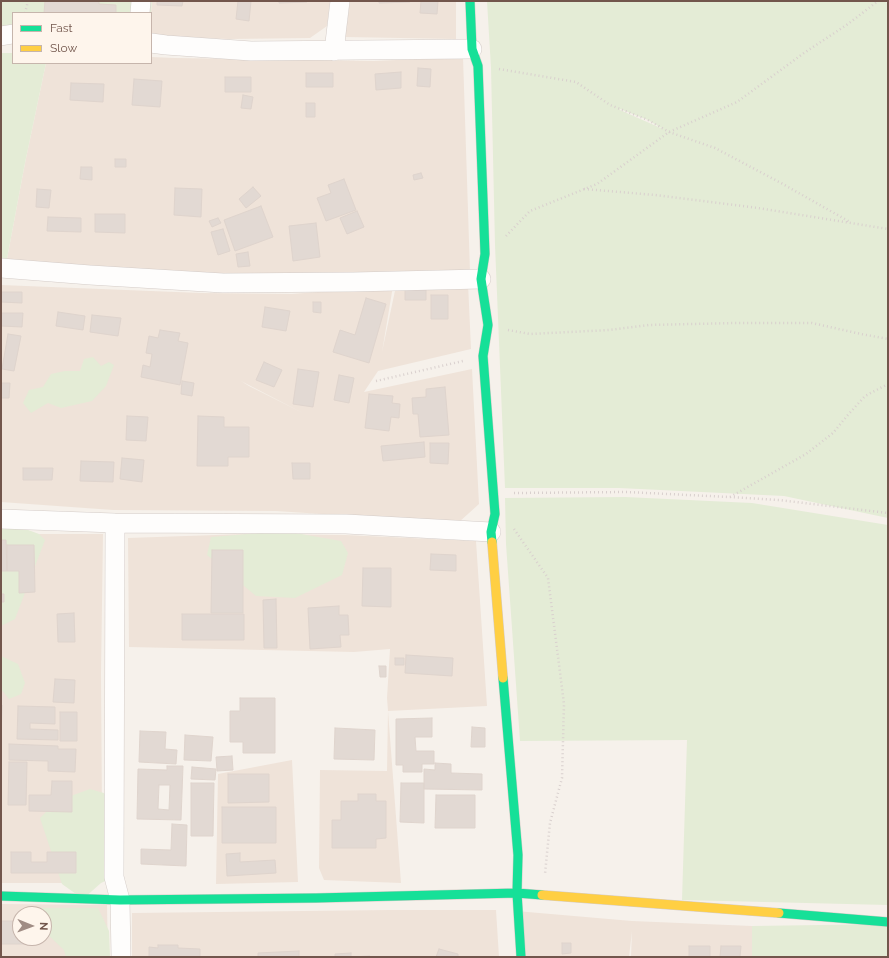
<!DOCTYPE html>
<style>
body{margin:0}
#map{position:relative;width:889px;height:958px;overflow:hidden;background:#f6f1eb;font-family:Raleway,sans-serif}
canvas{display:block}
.frame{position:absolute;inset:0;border:2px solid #72564c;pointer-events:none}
.legend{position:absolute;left:12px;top:12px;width:140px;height:52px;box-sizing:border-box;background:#fef5ec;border:1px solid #c6b5ac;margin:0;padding:5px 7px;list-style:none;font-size:12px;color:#72564c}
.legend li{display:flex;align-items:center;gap:8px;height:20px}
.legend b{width:20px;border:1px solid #c6b5ac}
.north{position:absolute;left:12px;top:906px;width:40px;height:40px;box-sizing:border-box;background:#fef5ec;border:1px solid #c6b5ac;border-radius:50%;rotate:91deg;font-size:11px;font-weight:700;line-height:16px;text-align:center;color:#72564c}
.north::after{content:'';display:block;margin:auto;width:14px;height:18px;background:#a08c84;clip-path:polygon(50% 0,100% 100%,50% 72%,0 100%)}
</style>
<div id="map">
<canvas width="889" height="958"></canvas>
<div class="frame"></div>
<ul class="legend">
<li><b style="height:5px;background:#16e098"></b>Fast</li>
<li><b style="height:5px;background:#ffcf43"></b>Slow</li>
</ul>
<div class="north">N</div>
</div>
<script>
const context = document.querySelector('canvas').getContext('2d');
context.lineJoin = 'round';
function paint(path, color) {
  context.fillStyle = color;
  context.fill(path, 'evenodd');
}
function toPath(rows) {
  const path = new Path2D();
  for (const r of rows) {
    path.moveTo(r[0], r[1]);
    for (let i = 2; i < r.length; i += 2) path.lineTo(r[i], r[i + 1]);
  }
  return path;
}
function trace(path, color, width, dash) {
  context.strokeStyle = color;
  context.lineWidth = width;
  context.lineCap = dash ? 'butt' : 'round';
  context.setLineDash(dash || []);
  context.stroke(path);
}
paint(toPath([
 [152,1,330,1,327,26,310,38,229,39,151,36,151,13],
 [350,1,456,1,456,39,345,37],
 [151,57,175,58,374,61,463,57,470,272,284,274,165,273,6,264,25,163,46,63,151,63],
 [468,283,471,349,378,371,364,392,472,369,479,504,458,523,276,511,113,510,1,502,1,285,201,293,292,294,393,286,382,352,396,286],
 [241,381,303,413,249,386],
 [1,533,39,534,103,534,101,673,102,817,101,883,1,883],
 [245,534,345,535,476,541,487,706,388,711,401,883,324,880,319,868,320,770,387,771,388,711,387,698,390,649,354,652,129,647,128,538],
 [292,760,298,882,216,884,218,774],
 [1,904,107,905,108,957,1,957],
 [20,914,44,914,44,938,20,938],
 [389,910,496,910,499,957,132,957,132,913],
 [516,911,632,921,752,926,752,957,631,957,632,931,629,957,519,957]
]), '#efe3d9');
paint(toPath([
 [1,1,152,1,151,13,13,13,13,32,1,32],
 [487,1,885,1,888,4,888,518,784,496,619,488,505,488,495,245,491,68],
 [620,109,648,120,663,129,620,110],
 [1,53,13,53,13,63,46,63,25,163,6,264,1,264],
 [93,357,101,366,109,362,114,365,106,386,92,401,61,408,48,403,31,413,23,403,29,390,43,387,51,374,65,371,80,371,84,359],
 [625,497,752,503,888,525,888,905,682,900,687,740,520,741,506,544,505,498],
 [1,520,39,534,45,540,15,619,1,626],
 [284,531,341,541,348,553,342,575,295,598,256,596,207,555,211,537],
 [1,656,18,664,25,683,21,694,9,699,1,689],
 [90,789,107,794,114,877,101,883,83,899,62,884,40,818,57,801],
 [41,908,98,908,109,931,110,957,66,957,64,950,44,931,44,914,41,914],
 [888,924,888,957,752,957,752,926]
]), '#e4ecd6');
const building = toPath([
 [45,1,99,1,99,4,116,5,116,13,44,13,45,1],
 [157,1,183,1,182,6,157,5,157,1],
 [238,1,251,1,249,21,236,19,238,1],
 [279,1,307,1,307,2,279,3,279,1],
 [379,1,410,1,410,2,379,3,379,1],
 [421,1,438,1,437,14,420,13,421,1],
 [418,68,431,69,430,87,417,86,418,68],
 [401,72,401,88,376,90,375,74,401,72],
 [306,73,333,73,333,87,306,87,306,73],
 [225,77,251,77,251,92,225,92,225,77],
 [134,79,162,81,160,107,132,105,134,79],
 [71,83,104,84,103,102,70,100,71,83],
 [243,95,253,97,251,109,241,108,243,95],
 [306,103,315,103,315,117,306,117,306,103],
 [115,159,126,159,126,167,115,167,115,159],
 [81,167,92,167,92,180,80,179,81,167],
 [421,173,423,178,414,180,413,175,421,173],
 [344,179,356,210,326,221,317,198,331,193,328,185,344,179],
 [253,187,261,196,246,208,239,199,253,187],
 [175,188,202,189,201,217,174,215,175,188],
 [37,189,51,190,49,208,36,207,37,189],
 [261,206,273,237,235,251,224,220,261,206],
 [357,211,364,227,347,234,340,218,357,211],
 [95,214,125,214,125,233,95,232,95,214],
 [48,217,81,218,81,232,47,231,48,217],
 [218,218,221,223,212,227,209,221,218,218],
 [316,223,320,257,293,261,289,226,316,223],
 [223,229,230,251,218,255,211,232,223,229],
 [248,252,250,266,238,267,236,254,248,252],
 [405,290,426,290,426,300,405,300,405,290],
 [1,292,22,292,22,303,1,302,1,292],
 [431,295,448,295,448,319,431,319,431,295],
 [366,298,386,304,369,363,333,352,340,330,355,335,366,298],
 [313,302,321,302,321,313,313,312,313,302],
 [265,307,290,311,286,331,262,327,265,307],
 [58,312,85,316,83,330,56,326,58,312],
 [1,313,23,313,22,327,1,326,1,313],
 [92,315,121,318,118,336,90,332,92,315],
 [160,330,180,333,178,341,188,343,180,385,141,377,143,365,150,367,152,354,146,353,149,336,158,338,160,330],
 [8,334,21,336,14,371,2,369,8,334],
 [264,362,282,370,274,387,256,380,264,362],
 [298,369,319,372,313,407,293,404,298,369],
 [339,375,354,378,349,403,334,400,339,375],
 [182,381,194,383,192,396,181,394,182,381],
 [1,383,10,383,9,398,1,398,1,383],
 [445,387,449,435,420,437,418,414,413,414,412,398,426,397,426,389,445,387],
 [369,394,393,396,392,403,400,404,399,418,391,417,389,431,365,428,369,394],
 [127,416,148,417,146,441,126,440,127,416],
 [198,416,224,417,224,427,249,427,249,457,228,457,228,466,197,466,198,416],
 [424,442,425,457,383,461,381,446,424,442],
 [430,443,449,443,448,464,430,463,430,443],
 [122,458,144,460,142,482,120,479,122,458],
 [81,461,114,462,113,482,80,481,81,461],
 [292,463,310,463,310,479,293,479,292,463],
 [23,468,53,468,52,480,23,480,23,468],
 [1,540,6,540,7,571,1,571,1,540],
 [7,545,34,545,35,592,19,593,19,571,7,571,7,545],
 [212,550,243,550,243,613,211,613,212,550],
 [431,554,456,555,456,571,430,570,431,554],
 [363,568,391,568,391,607,362,606,363,568],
 [1,594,4,594,4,602,1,602,1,594],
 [276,599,277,648,264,648,263,600,276,599],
 [339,606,339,615,348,615,349,635,340,635,341,647,310,649,308,608,339,606],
 [74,613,75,642,58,642,57,614,74,613],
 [182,614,244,614,244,640,182,640,182,614],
 [406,655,453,658,452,676,405,673,406,655],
 [395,658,404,658,404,665,395,665,395,658],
 [379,666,386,666,386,677,380,677,379,666],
 [55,679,75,680,74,703,53,702,55,679],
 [240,698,275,698,275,753,243,753,243,742,230,742,230,711,240,711,240,698],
 [1,705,2,705,1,739,1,705],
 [18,706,55,707,55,724,30,723,30,729,58,730,58,740,17,739,18,706],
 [60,712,77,712,77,741,60,741,60,712],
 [432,718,432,737,415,737,416,751,434,751,434,764,422,764,422,772,403,772,403,765,396,765,396,719,432,718],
 [472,727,485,728,485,747,471,747,472,727],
 [335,728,375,730,374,760,334,759,335,728],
 [140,731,166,732,165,749,177,750,176,764,139,762,140,731],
 [185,735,213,737,211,761,184,760,185,735],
 [9,744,58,746,58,749,76,749,75,772,48,771,48,761,9,760,9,744],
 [232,756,233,770,217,771,216,757,232,756],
 [9,762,27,762,26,805,8,805,9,762],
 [435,763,451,764,451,773,482,774,482,790,424,789,424,769,435,770,435,763],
 [167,766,183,766,181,820,137,819,138,769,167,770,167,766],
 [159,785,170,785,169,810,158,809,159,785],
 [192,767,216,769,215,780,191,779,192,767],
 [228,774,269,774,269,802,228,803,228,774],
 [52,781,72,781,72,812,29,811,29,795,51,795,52,781],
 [191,783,214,783,213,836,191,836,191,783],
 [401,783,424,783,424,823,400,822,401,783],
 [358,794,376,794,376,801,386,801,386,838,376,839,376,848,332,848,332,820,341,820,341,801,358,801,358,794],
 [436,795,475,795,475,828,435,828,436,795],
 [222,807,276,807,276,843,222,843,222,807],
 [172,824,187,825,186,866,141,864,141,849,171,850,172,824],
 [11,852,31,852,31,862,47,862,47,852,76,852,76,873,11,873,11,852],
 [240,853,240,862,275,860,276,873,227,876,226,854,240,853],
 [1,921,20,921,20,938,25,938,25,944,1,944,1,921],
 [562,943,571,943,571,953,562,954,562,943],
 [158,945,178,945,178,948,200,949,200,957,149,957,149,947,158,948,158,945],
 [689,946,710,946,710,957,689,957,689,946],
 [721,946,741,946,740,957,720,957,721,946],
 [439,949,458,954,458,957,436,957,439,949],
 [299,951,299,957,258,957,258,953,299,951],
 [351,953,351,957,370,956,371,957,335,957,335,954,351,953]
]);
paint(building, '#e2d9d3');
trace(building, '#dfd4cd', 1);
const street = toPath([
 [140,13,141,1],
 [1,36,13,34],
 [151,43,166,45,251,51,472,49],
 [334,51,340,1],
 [1,268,90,275,223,283,353,282,481,279],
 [1,519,115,523,346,524,491,532],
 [115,523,114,877,120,900,121,957]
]);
const fast = toPath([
 [470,1,472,49,478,66,485,254,481,279,488,325,483,356,495,514,491,532,492,542],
 [503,678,518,855,517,893,521,957],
 [1,896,120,900,316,898,517,893,542,895],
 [779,913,888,922]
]);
const slow = toPath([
 [492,542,503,678],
 [542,895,779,913]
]);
trace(street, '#d4ccc8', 20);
trace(fast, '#d5ccc7', 10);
trace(slow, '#d5ccc7', 10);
trace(toPath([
 [25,13,28,1],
 [499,69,576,82,610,105,648,120,669,132,715,148,781,183,850,222],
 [584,189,655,195,758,208,888,229],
 [506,236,530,211,597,184,669,132,737,102,804,53,848,24,878,1],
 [508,330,530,334,609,330,649,325,736,323,812,323,861,334,888,339],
 [376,381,463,361],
 [514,493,627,492,729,497,779,500,888,513],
 [730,497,806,454,833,433,847,416,865,396,888,384],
 [514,529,548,578,564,704,562,778,550,823,545,874]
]), '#d9d0ce', 2.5, [1, 3]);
trace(street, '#fefdfc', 19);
trace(fast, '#16e098', 9);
trace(slow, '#ffcf43', 9);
</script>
